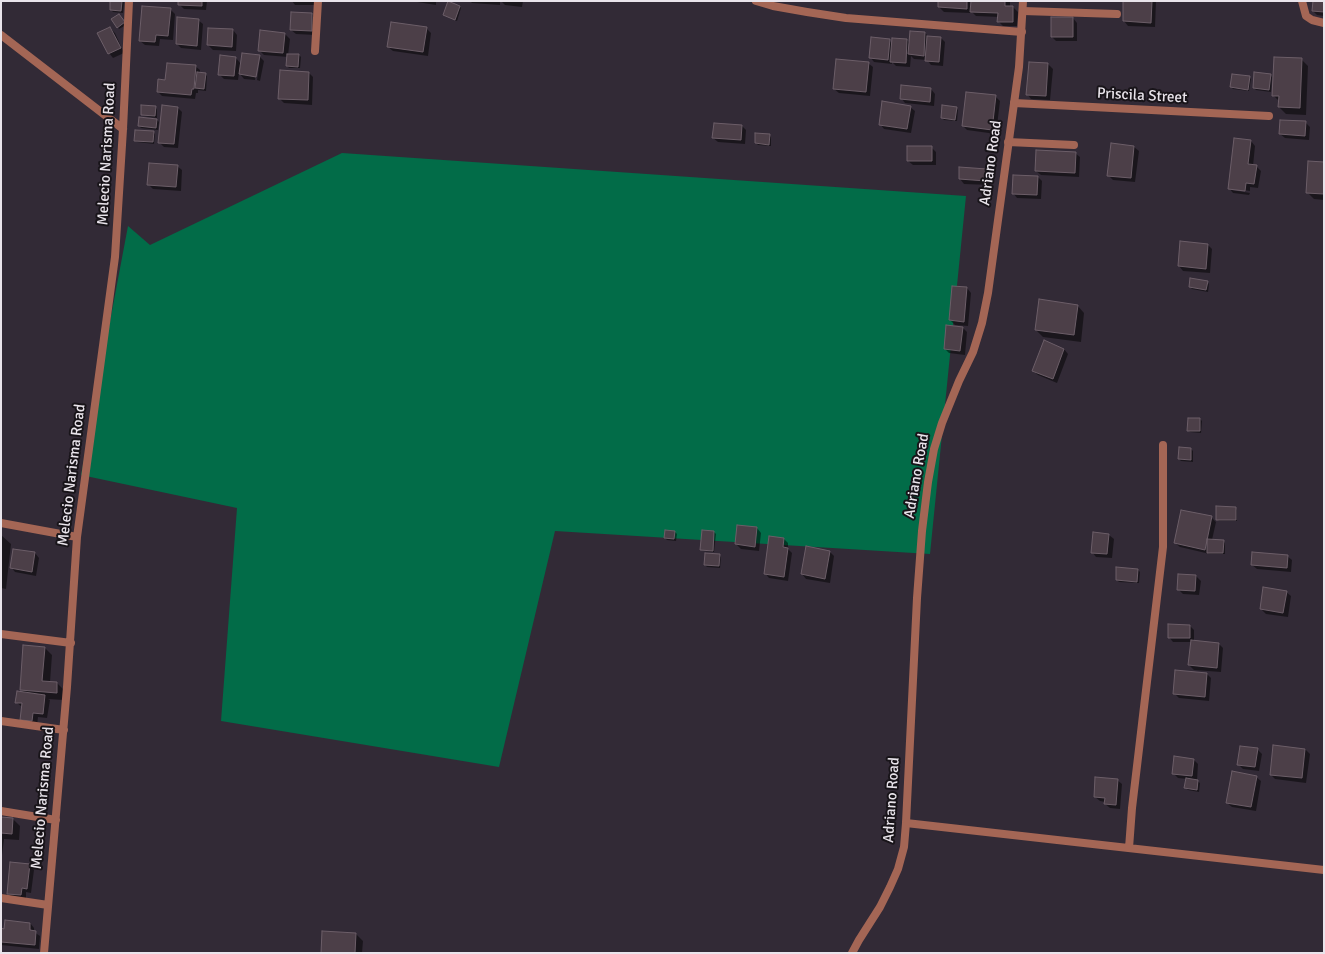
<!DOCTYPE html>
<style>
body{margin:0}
#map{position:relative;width:1325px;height:954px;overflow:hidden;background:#322a36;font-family:Signika,sans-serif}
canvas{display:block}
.frame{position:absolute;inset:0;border:2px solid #e9e4eb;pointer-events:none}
</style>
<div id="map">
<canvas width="1325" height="954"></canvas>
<div class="frame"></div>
</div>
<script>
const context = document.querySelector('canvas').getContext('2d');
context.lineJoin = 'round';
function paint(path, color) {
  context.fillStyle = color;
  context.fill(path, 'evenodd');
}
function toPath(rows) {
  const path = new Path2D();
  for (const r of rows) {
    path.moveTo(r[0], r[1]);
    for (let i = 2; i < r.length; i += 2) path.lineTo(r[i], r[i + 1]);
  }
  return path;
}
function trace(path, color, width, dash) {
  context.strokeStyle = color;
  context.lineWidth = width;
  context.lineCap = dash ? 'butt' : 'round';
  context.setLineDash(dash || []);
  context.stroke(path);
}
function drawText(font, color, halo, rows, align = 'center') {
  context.font = font + ' Signika,sans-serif';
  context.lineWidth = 4;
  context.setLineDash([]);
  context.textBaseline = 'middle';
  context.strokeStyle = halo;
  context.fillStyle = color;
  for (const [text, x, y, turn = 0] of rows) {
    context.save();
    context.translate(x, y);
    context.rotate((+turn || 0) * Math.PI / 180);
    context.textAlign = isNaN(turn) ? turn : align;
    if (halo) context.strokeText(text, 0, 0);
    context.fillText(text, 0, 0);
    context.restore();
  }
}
paint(toPath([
 [342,153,966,196,930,554,555,531,499,767,221,721,237,508,81,475,128,226,150,245]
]), '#026c48');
paint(toPath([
 [111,1,124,1,123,13,113,12,111,10],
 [179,1,207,1,206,10,184,9,179,4],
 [292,1,316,1,316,5,295,5],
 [411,1,436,1,436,5],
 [470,1,500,1,500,5,472,3],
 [501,1,523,1,522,7,505,5],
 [939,1,1010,1,1010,7,1013,7,1018,12,1017,26,1003,26,998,21,999,17,976,16,971,11,971,13,944,12,939,7],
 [1124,1,1156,1,1155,27,1128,26,1124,21],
 [1314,1,1324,1,1324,16,1317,15,1313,11],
 [459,6,461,8,457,21,444,15],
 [170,9,175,14,173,40,160,39,159,46,145,45,140,41],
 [312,14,316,19,316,35,296,34,291,30],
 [119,15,126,25,119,29,118,27],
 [1073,18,1077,23,1077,41,1056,41,1052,37],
 [198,20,203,24,201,50,181,48,177,44],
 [110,28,115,33,124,53,113,58,109,53],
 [426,28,431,33,428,56,393,51,388,47],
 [233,30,237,35,236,51,213,50,208,45],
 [261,32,285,34,290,39,288,55,299,55,301,57,300,68,289,68,287,66,288,57,264,55,259,50],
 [925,33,929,37,941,38,945,42,943,66,931,65,927,60,914,59,911,56,910,67,896,66,892,62,892,64,874,62,870,57,889,40,892,43,907,40,910,43],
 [259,56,264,61,260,81,257,80,260,58,258,58,255,80,244,79,239,73,238,80,224,79,219,74,236,58,241,64],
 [1301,59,1308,66,1306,115,1286,114,1279,107,1279,101,1273,95],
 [868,63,873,67,870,96,839,93,834,89],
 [1030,63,1048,64,1053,69,1050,100,1031,99,1027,94],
 [195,66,200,70,200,73,205,74,207,76,206,91,198,90,198,93,196,93,195,99,162,96,158,92,166,81],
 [309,73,313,77,312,105,284,103,279,98],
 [1270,75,1272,77,1271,92,1256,90,1254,88],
 [1249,77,1251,79,1249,91,1233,89,1231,87],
 [931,89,935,94,934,106,905,103,901,98],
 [995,96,1000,101,996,134,967,130,963,126],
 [155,107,157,109,157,118,144,116,142,114],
 [910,107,915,111,911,133,884,129,880,124],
 [178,108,182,112,178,148,164,147,159,142],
 [956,108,958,110,957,121,944,120,942,118],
 [157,120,159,122,158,130,141,128,139,126],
 [1305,122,1310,127,1309,140,1285,138,1280,134],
 [742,126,746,130,745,144,718,142,713,138],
 [153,132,155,134,154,144,137,142,135,140],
 [769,135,771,137,771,146,758,145,756,143],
 [1251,141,1255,146,1253,166,1256,166,1261,171,1258,188,1250,187,1250,191,1232,188,1232,190,1250,193,1249,195,1233,193,1229,188],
 [1111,144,1134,147,1139,151,1135,182,1113,180,1108,175],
 [931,147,936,152,936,165,913,165,908,161],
 [1075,153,1080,157,1079,177,1041,175,1036,171],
 [1324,163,1324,200,1314,199,1307,192],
 [177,166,182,170,181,191,153,189,148,184],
 [987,170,991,175,990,185,964,184,960,179],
 [1038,177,1042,181,1041,199,1017,198,1013,193],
 [1208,245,1212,249,1210,273,1183,271,1179,266],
 [1207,282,1209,284,1208,292,1192,289,1190,287],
 [967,288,971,293,968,326,955,325,950,320],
 [1077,305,1084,313,1081,342,1043,337,1036,330],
 [963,328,967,332,965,355,949,353,945,349],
 [1044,342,1064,349,1068,354,1057,383,1038,375,1033,371],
 [1200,419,1202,421,1201,433,1190,432,1188,430],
 [1180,448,1191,449,1193,451,1193,462,1181,461,1179,459],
 [1235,508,1237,510,1237,521,1219,521,1217,519],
 [1211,517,1216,522,1212,540,1223,541,1225,543,1225,554,1210,554,1180,547,1175,543],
 [757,528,761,533,759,551,741,549,736,544],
 [666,531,675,532,677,534,676,541,667,540,665,538],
 [714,532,716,534,714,552,703,551,701,549],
 [1093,533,1109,535,1114,539,1112,558,1096,557,1092,552],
 [1,535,11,544,6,589,1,588],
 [784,539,788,543,788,549,792,553,788,581,769,578,765,573],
 [807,547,830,552,834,556,830,583,806,579,802,574],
 [35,553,39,558,36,576,15,572,11,567],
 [719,555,721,557,720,568,707,567,705,565],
 [1287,556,1292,560,1291,572,1257,569,1252,565],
 [1138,570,1140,572,1139,583,1119,582,1117,580],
 [1179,575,1196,576,1201,581,1199,595,1183,594,1178,589],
 [1286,592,1291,596,1288,617,1266,614,1261,609],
 [1190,626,1194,630,1194,641,1219,644,1223,648,1221,672,1194,670,1189,665,1191,642,1173,642,1169,637],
 [45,648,52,655,50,682,57,683,64,690,63,700,48,699,50,700,47,718,38,717,37,726,25,724,22,707,16,702,24,693,21,690],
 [1207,674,1211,678,1209,701,1179,698,1174,693],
 [1274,746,1305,749,1310,754,1306,783,1275,779,1271,775],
 [1257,749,1262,754,1259,771,1243,769,1238,764],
 [1194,760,1198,764,1197,781,1200,783,1199,792,1188,790,1186,788,1187,779,1178,778,1173,773],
 [1256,777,1261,781,1256,811,1232,807,1227,803],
 [1117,780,1122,784,1120,809,1110,808,1105,804,1105,802,1100,801,1095,797],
 [1,818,13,819,20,826,19,840,4,839,2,855,1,855],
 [30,865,34,870,31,893,26,892,26,899,12,898,8,893],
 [30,923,34,928,34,932,40,936,39,949,1,945,1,929,5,930],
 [323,932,356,934,363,941,362,953,322,953]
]), '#0007');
const building = toPath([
 [110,1,122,1,121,11,110,10,110,1],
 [178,1,202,1,202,6,178,5,178,1],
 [448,1,460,6,455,20,443,15,448,1],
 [938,1,967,1,967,9,938,7,938,1],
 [971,1,1005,1,1005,6,1013,6,1013,22,997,22,998,13,970,12,971,1],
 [1123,1,1152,1,1151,23,1123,21,1123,1],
 [1313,1,1324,1,1324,12,1312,11,1313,1],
 [142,6,171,8,168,36,156,35,155,42,139,41,142,6],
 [291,12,312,13,312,31,290,30,291,12],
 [119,14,125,22,117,28,111,19,119,14],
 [177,17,199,19,197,46,176,44,177,17],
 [1051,17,1073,17,1073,37,1051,37,1051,17],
 [391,22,427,27,423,52,387,47,391,22],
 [110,27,121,48,108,54,97,33,110,27],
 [208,28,233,29,232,47,207,45,208,28],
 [260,30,285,33,283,53,258,51,260,30],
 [910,31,925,32,924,56,908,54,910,31],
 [927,36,941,37,939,62,925,61,927,36],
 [871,37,890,39,888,60,869,58,871,37],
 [892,38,907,39,906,63,890,62,892,38],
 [242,53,260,55,256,77,239,74,242,53],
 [287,54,299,54,298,67,286,66,287,54],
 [220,55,236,57,234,76,218,75,220,55],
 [1274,57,1302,58,1300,108,1278,107,1279,96,1272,96,1274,57],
 [836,59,869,62,866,92,833,89,836,59],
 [1029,62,1048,63,1046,96,1026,95,1029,62],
 [167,63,196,65,194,89,192,89,191,95,157,92,158,79,165,80,167,63],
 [280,70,309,72,308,100,278,99,280,70],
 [197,72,206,73,204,89,195,88,197,72],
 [1254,72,1271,74,1269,90,1253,88,1254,72],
 [1232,74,1250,76,1248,90,1230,87,1232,74],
 [901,85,931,88,930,102,900,99,901,85],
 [966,92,996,95,992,130,962,126,966,92],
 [882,101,911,106,907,129,879,125,882,101],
 [141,105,156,106,155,116,141,115,141,105],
 [162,105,178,107,174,144,158,143,162,105],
 [942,105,957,107,955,120,941,118,942,105],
 [139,117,157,119,156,128,138,126,139,117],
 [1280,120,1306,121,1305,136,1279,134,1280,120],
 [714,123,742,125,741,140,712,138,714,123],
 [135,130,154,131,153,142,134,141,135,130],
 [755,133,770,134,769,145,755,143,755,133],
 [1234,138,1251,140,1248,164,1257,165,1254,184,1246,183,1245,191,1228,189,1234,138],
 [1111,143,1134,146,1131,178,1107,176,1111,143],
 [907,146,932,146,932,161,907,161,907,146],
 [1036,150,1076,152,1075,173,1035,171,1036,150],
 [1308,161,1324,162,1324,194,1306,193,1308,161],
 [149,163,178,165,176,187,147,185,149,163],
 [959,167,987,169,986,181,959,179,959,167],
 [1013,175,1038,176,1037,195,1012,194,1013,175],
 [1180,241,1208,244,1206,269,1178,266,1180,241],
 [1190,278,1208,281,1206,290,1189,287,1190,278],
 [952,286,967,287,964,322,949,320,952,286],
 [1039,299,1078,305,1074,335,1035,330,1039,299],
 [946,325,963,327,960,351,944,349,946,325],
 [1044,340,1064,349,1053,379,1032,371,1044,340],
 [1188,418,1200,418,1200,431,1187,431,1188,418],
 [1179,447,1191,448,1191,460,1178,459,1179,447],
 [1216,506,1236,507,1236,520,1216,520,1216,506],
 [1181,510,1212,516,1205,550,1174,543,1181,510],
 [737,525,757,527,755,547,735,544,737,525],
 [665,530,675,531,674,539,664,538,665,530],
 [702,530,714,531,713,551,700,550,702,530],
 [1093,532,1109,534,1107,554,1091,553,1093,532],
 [769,536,784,538,783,547,788,548,784,577,764,574,769,536],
 [1207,539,1224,540,1223,553,1207,553,1207,539],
 [806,546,830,551,825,579,801,574,806,546],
 [13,549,35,552,32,572,10,568,13,549],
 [1252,552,1288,555,1287,568,1251,565,1252,552],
 [705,553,720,554,719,566,704,565,705,553],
 [1116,567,1138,569,1137,582,1116,580,1116,567],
 [1178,574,1196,575,1195,591,1177,590,1178,574],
 [1263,587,1287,591,1283,613,1260,609,1263,587],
 [1168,624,1190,625,1190,638,1168,638,1168,624],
 [1191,640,1219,643,1217,668,1188,665,1191,640],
 [23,645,45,647,42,681,57,682,57,693,20,690,23,645],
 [1175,670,1207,673,1205,697,1173,694,1175,670],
 [17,691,45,695,43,714,33,713,32,721,20,720,22,703,15,703,17,691],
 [1273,745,1305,749,1302,778,1270,775,1273,745],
 [1240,746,1258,748,1255,767,1237,765,1240,746],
 [1174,756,1194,759,1192,776,1172,774,1174,756],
 [1232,771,1257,776,1251,807,1226,803,1232,771],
 [1095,777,1118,779,1116,805,1104,804,1105,798,1094,797,1095,777],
 [1186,778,1198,780,1197,790,1184,788,1186,778],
 [1,817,13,818,12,834,1,833,1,817],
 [10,862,30,864,27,889,22,888,21,895,7,894,10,862],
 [5,920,30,923,30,930,36,931,35,945,1,942,1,928,4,929,5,920],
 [322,931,356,933,355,953,321,953,322,931]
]);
paint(building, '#4c3f48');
trace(building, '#6c5e68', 1);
trace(toPath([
 [756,1,773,6,807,12,846,18,1022,32],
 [1302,1,1306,16,1312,20,1324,23],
 [1023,11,1117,14],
 [1,35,123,129],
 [315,51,318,1],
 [1014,103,1269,116],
 [1008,142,1074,145],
 [1,523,77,537],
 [1,634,71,643],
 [1,721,64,730],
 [1,811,56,820],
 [906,823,1324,870],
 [1129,848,1132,808,1163,547,1163,445],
 [1,898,48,905],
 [44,953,67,687,77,537,115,257,123,129,129,1]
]), '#a46655', 8);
trace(toPath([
 [852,953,859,940,880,907,890,887,898,869,904,847,906,823,917,598,922,531,928,482,934,449,942,423,959,381,973,352,982,323,988,293,1019,67,1023,1]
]), '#a46655', 8);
drawText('15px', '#e9e4eb', '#181419', [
 ["Priscila Street",1142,96,3],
 ["Melecio Narisma Road",107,154,-87],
 ["Adriano Road",991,163,-82],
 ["Melecio Narisma Road",72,475,-83],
 ["Adriano Road",917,476,-80],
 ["Melecio Narisma Road",43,798,-85],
 ["Adriano Road",892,800,-86]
]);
</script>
